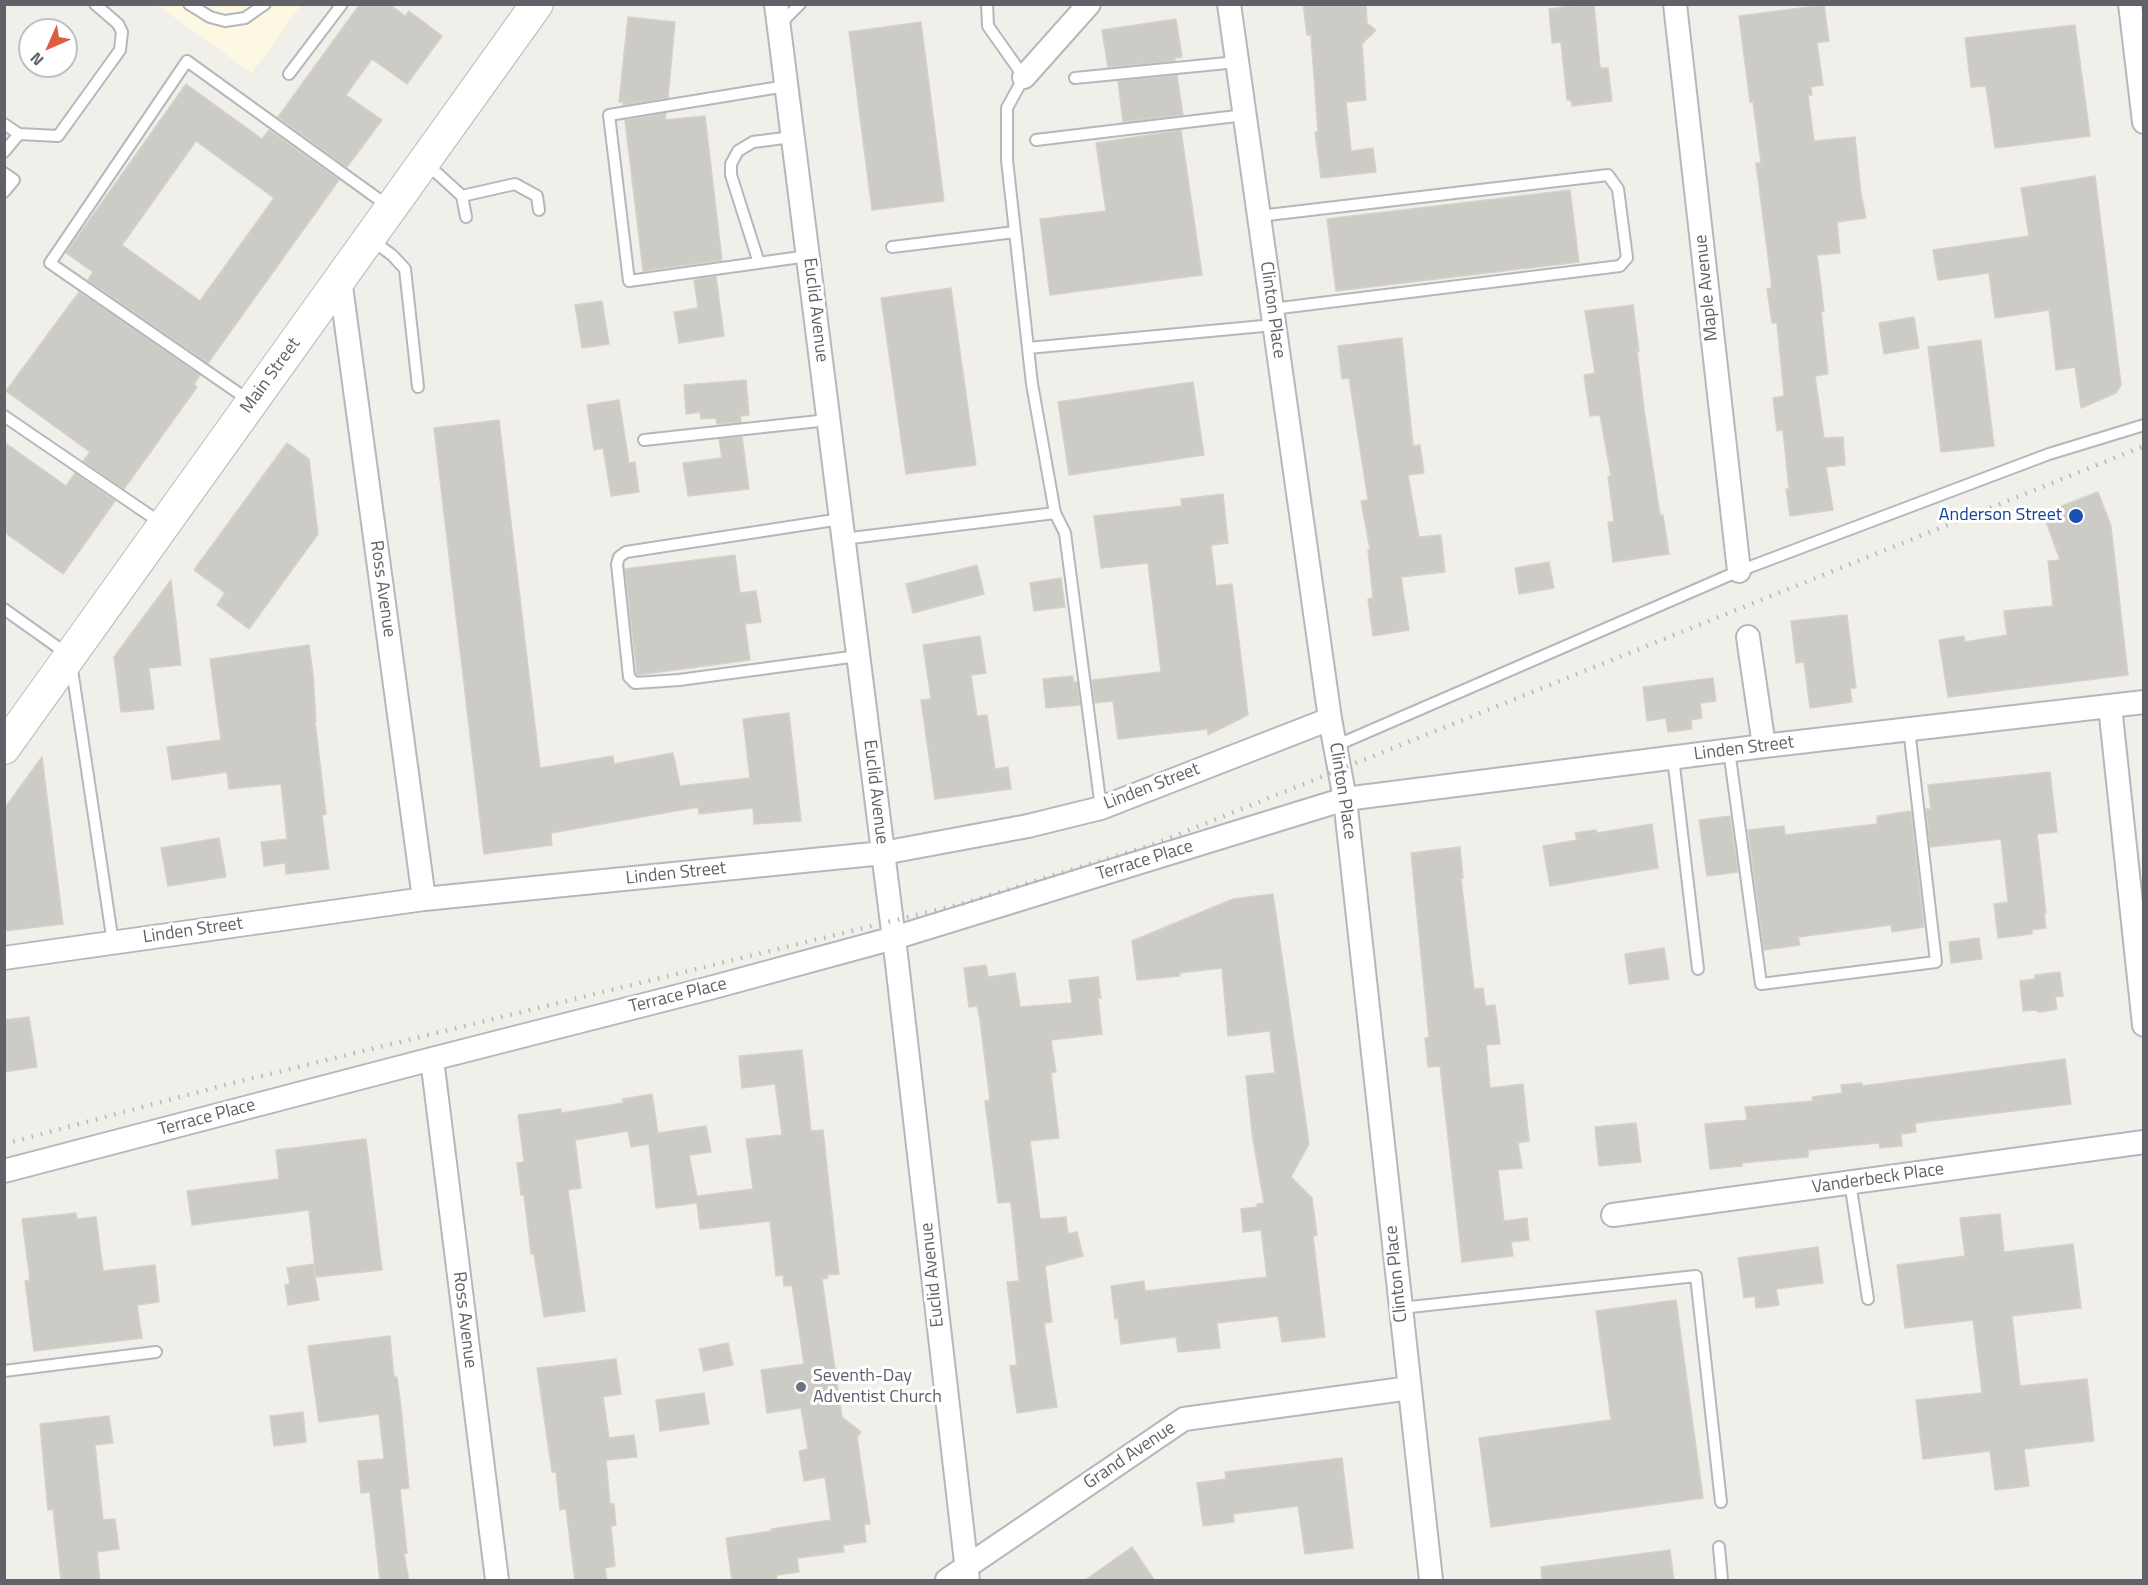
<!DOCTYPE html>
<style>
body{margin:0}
#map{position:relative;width:2148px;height:1585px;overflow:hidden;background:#f0efe9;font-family:"Titillium Web",sans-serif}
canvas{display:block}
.frame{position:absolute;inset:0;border:6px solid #606267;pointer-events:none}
.north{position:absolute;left:18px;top:18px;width:60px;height:60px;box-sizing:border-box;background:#fff;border:2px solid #bfc0c2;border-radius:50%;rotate:225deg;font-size:16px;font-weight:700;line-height:24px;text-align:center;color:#606267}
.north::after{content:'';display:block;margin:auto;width:21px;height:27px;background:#de5c41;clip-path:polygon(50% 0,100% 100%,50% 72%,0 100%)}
</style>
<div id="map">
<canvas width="2148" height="1585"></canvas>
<div class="frame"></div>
<div class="north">N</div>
</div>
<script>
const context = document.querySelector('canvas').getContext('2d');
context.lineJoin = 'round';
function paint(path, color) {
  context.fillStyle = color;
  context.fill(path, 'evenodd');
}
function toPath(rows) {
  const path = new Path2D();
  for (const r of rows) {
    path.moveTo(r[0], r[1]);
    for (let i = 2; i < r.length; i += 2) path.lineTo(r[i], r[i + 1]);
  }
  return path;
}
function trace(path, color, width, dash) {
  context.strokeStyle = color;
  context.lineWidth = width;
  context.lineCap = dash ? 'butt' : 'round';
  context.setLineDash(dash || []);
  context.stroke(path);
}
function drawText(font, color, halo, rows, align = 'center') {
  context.font = font + ' "Titillium Web",sans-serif';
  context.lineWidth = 6;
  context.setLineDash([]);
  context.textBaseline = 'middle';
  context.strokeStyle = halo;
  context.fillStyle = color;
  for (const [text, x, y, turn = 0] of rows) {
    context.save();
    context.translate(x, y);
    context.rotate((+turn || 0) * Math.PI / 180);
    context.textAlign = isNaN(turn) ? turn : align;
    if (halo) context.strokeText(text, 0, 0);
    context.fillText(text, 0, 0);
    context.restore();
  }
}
paint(toPath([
 [157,5,301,5,252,73]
]), '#fcf8e2');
const building = toPath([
 [360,4,389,4,405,16,409,11,442,36,407,84,372,59,346,95,382,120,347,167,278,117,360,4],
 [1303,4,1366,4,1367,23,1376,30,1362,44,1366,100,1346,102,1351,151,1373,148,1376,172,1321,178,1315,132,1318,132,1311,35,1307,35,1303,4],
 [1585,4,1594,4,1600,68,1608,68,1612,101,1572,106,1571,100,1567,100,1561,42,1552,43,1549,9,1585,4],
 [1824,5,1829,41,1817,43,1823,85,1811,87,1812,95,1808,95,1814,141,1855,137,1861,194,1866,218,1837,222,1840,253,1817,255,1824,311,1821,311,1828,374,1815,376,1824,438,1843,437,1845,465,1826,467,1833,510,1790,516,1786,489,1789,489,1783,430,1777,431,1773,398,1784,396,1777,323,1772,323,1767,289,1772,288,1756,163,1761,163,1753,102,1750,102,1739,16,1824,5],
 [628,17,675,22,668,98,623,105,623,102,619,102,628,17],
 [1176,19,1182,57,1175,58,1175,61,1108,67,1102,30,1176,19],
 [921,22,944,201,872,210,849,32,921,22],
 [2075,25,2090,136,1995,148,1986,86,1971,87,1965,38,2075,25],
 [1177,75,1183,115,1123,122,1118,81,1177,75],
 [186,84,262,139,269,130,339,180,208,363,88,280,93,272,66,253,186,84],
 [196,141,274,198,200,301,122,245,196,141],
 [666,113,665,120,705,116,722,260,643,271,625,120,666,113],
 [1181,130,1202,275,1050,295,1040,219,1106,211,1096,143,1181,130],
 [2095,176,2121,385,2116,393,2081,408,2075,367,2056,370,2049,310,1995,318,1989,273,1938,280,1933,250,2029,236,2021,188,2095,176],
 [1570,190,1579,262,1336,291,1327,219,1570,190],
 [716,276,724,336,679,343,674,312,698,308,694,280,716,276],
 [951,288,976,465,906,474,881,298,951,288],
 [79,292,200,375,194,384,197,387,124,489,83,461,90,452,6,391,79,292],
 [602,301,609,344,582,348,575,305,602,301],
 [1633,305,1639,351,1637,351,1644,409,1660,515,1663,515,1669,554,1613,562,1608,522,1614,522,1608,476,1611,476,1600,415,1590,416,1584,375,1595,373,1585,311,1633,305],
 [1914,317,1919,348,1884,354,1879,323,1914,317],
 [1402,338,1413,446,1420,445,1424,473,1408,475,1419,537,1441,535,1445,572,1401,577,1409,630,1373,636,1368,599,1373,598,1368,550,1370,549,1361,501,1368,500,1349,378,1342,379,1338,346,1402,338],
 [1981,340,1994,446,1941,452,1928,347,1981,340],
 [746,380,749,415,740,416,741,422,717,424,716,418,701,419,700,412,686,414,684,385,746,380],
 [1193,382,1204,455,1069,475,1058,402,1193,382],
 [619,400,629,463,635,462,639,492,611,496,603,448,594,450,587,405,619,400],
 [499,420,540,768,613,756,614,764,673,753,680,786,750,778,743,719,789,713,801,821,754,824,753,808,699,814,698,807,551,833,552,845,484,854,434,428,499,420],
 [742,437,749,489,688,496,683,463,722,458,719,439,742,437],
 [4,442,66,486,75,473,115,501,63,574,4,532,4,442],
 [287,443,309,459,318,534,249,629,217,605,225,593,194,570,287,443],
 [2098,492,2111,526,2128,675,1948,697,1939,640,1964,636,1965,642,2007,635,2004,611,2053,606,2048,561,2060,560,2043,513,2098,492],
 [1223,494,1228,543,1211,545,1216,586,1232,584,1248,715,1208,735,1208,729,1118,739,1113,701,1095,703,1092,680,1161,672,1148,563,1101,568,1094,516,1182,506,1181,499,1223,494],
 [735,555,740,593,756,591,761,622,745,624,750,660,637,675,625,569,735,555],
 [1549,562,1554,588,1519,594,1515,568,1549,562],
 [977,565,984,594,913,613,906,584,977,565],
 [1061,578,1065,607,1034,611,1030,583,1061,578],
 [171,580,181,665,149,668,154,709,121,712,114,657,171,580],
 [1847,615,1856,688,1850,688,1852,702,1810,708,1804,662,1796,663,1791,621,1847,615],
 [980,636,986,673,971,675,977,716,987,715,995,769,1008,767,1011,789,935,799,921,700,931,699,923,645,980,636],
 [309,645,313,675,316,722,315,722,326,814,322,815,329,869,286,874,285,863,264,866,261,842,287,839,281,784,229,789,227,772,172,780,167,747,221,740,210,659,309,645],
 [1073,676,1073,682,1077,682,1080,705,1046,708,1043,679,1073,676],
 [1713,678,1716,701,1700,703,1702,718,1691,720,1692,729,1668,732,1666,718,1647,721,1643,687,1713,678],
 [42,757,63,924,4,931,4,809,42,757],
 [2050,772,2057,832,2037,834,2046,913,2044,913,2046,928,2032,930,2032,934,1998,938,1994,904,2008,902,2001,839,1930,847,1926,809,1931,809,1928,785,2050,772],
 [1911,811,1924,927,1892,932,1891,925,1798,937,1800,945,1764,950,1748,830,1784,826,1785,835,1877,824,1877,816,1911,811],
 [1730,816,1738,872,1707,876,1699,820,1730,816],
 [1652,824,1658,868,1550,886,1543,846,1577,840,1575,833,1596,830,1597,833,1652,824],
 [219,838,226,877,168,886,161,848,219,838],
 [1460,847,1463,878,1461,879,1474,989,1483,988,1485,1006,1495,1005,1500,1044,1486,1045,1490,1088,1523,1084,1529,1141,1518,1143,1522,1168,1498,1170,1504,1221,1527,1218,1529,1240,1511,1242,1513,1256,1462,1262,1440,1066,1428,1067,1425,1038,1429,1037,1411,853,1460,847],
 [1273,894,1309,1144,1291,1177,1312,1198,1317,1235,1313,1236,1325,1337,1282,1342,1278,1316,1217,1323,1220,1348,1178,1352,1176,1337,1121,1344,1118,1318,1115,1319,1111,1286,1144,1281,1145,1291,1267,1277,1261,1230,1243,1232,1241,1209,1257,1207,1257,1204,1264,1203,1252,1133,1246,1076,1275,1073,1270,1031,1228,1036,1222,968,1179,973,1180,976,1137,980,1132,941,1233,899,1273,894],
 [1979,938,1982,959,1951,963,1949,942,1979,938],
 [1664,948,1669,979,1629,984,1625,954,1664,948],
 [986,965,988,977,1015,973,1020,1007,1072,1003,1069,980,1098,977,1101,998,1098,998,1102,1034,1051,1040,1056,1072,1051,1073,1059,1138,1030,1141,1040,1219,1066,1217,1068,1234,1077,1232,1083,1256,1045,1266,1052,1322,1044,1323,1057,1407,1017,1413,1010,1366,1017,1365,1007,1282,1019,1281,1011,1202,998,1203,985,1101,990,1100,980,1020,977,1006,969,1007,964,968,986,965],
 [2060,972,2063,996,2055,997,2057,1009,2040,1012,2035,1010,2023,1011,2020,981,2035,979,2035,975,2060,972],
 [29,1017,37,1067,4,1072,4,1020,29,1017],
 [802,1050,811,1131,823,1130,835,1239,839,1274,827,1275,828,1278,822,1279,842,1417,861,1432,857,1437,870,1524,864,1524,866,1542,843,1545,844,1552,797,1558,799,1572,777,1575,777,1581,732,1581,726,1538,772,1531,771,1529,831,1520,825,1477,804,1481,799,1451,808,1449,801,1408,767,1413,761,1370,804,1364,792,1285,784,1286,783,1275,776,1276,770,1221,700,1229,697,1203,656,1208,649,1144,631,1147,628,1131,575,1140,581,1188,568,1190,585,1311,544,1317,534,1254,531,1254,524,1195,521,1195,517,1163,524,1162,518,1115,561,1109,561,1113,623,1103,623,1099,652,1094,658,1133,706,1126,711,1152,689,1155,697,1196,753,1189,746,1139,782,1135,775,1084,742,1088,739,1056,802,1050],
 [2065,1059,2071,1104,1915,1123,1916,1132,1901,1134,1902,1146,1880,1148,1879,1143,1808,1150,1808,1157,1742,1163,1742,1166,1710,1169,1705,1124,1747,1120,1745,1107,1813,1101,1812,1097,1842,1093,1841,1085,1862,1083,1862,1086,2065,1059],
 [1636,1123,1641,1162,1599,1166,1595,1127,1636,1123],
 [366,1139,382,1270,316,1277,309,1210,192,1225,187,1191,279,1179,276,1150,366,1139],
 [76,1213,77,1219,96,1217,103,1271,155,1265,159,1302,137,1305,142,1338,34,1351,25,1281,30,1280,22,1219,76,1213],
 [2000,1214,2004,1252,2073,1244,2081,1308,2012,1316,2020,1386,2087,1379,2094,1441,2024,1449,2029,1486,1995,1490,1990,1451,1923,1459,1916,1400,1982,1393,1973,1320,1905,1328,1897,1265,1965,1256,1960,1218,2000,1214],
 [1818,1247,1823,1283,1776,1289,1779,1305,1756,1308,1755,1296,1744,1298,1738,1258,1818,1247],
 [313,1264,319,1300,288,1305,285,1285,290,1284,287,1268,313,1264],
 [1676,1300,1703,1498,1491,1527,1479,1438,1611,1420,1596,1311,1676,1300],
 [390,1336,394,1377,397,1377,401,1407,409,1488,400,1489,407,1553,404,1554,409,1581,380,1581,370,1492,361,1493,358,1461,384,1459,379,1414,319,1422,308,1346,390,1336],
 [728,1343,733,1365,704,1371,699,1349,728,1343],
 [616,1359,621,1394,603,1397,609,1438,634,1435,637,1457,606,1460,610,1504,614,1504,616,1525,611,1526,615,1566,605,1568,607,1581,575,1581,566,1509,560,1510,556,1472,552,1472,537,1368,616,1359],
 [704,1393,709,1424,660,1431,656,1400,704,1393],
 [303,1412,306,1442,274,1446,270,1416,303,1412],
 [109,1416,113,1443,95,1445,103,1520,115,1519,119,1549,97,1552,100,1581,61,1581,53,1509,48,1510,40,1424,109,1416],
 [1342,1458,1353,1548,1305,1554,1298,1506,1233,1514,1234,1522,1203,1526,1197,1483,1226,1479,1225,1472,1342,1458],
 [1132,1547,1155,1581,1084,1581,1132,1547],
 [1670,1550,1674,1581,1542,1581,1541,1567,1670,1550]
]);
paint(building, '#cccbc5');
trace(building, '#d5d2c7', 1.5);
const lane = toPath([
 [189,4,210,17,225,21,245,18,265,4],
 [779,25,800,4],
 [289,74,342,4],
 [1075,78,1237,62],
 [786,86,609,115,629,281,808,256],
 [4,124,19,134,58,136,120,50,122,32,118,24,95,4],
 [1036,140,1245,115],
 [4,152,19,134],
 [427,164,462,196,466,217],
 [4,173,14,180,4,192],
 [462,196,515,184,537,196,539,210],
 [1259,216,1608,175,1618,189,1627,258,1620,266,1272,309],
 [370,239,392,255,405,269,418,387],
 [892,247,1015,232],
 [759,263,731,175,731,164,738,151,753,142,792,137],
 [1028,348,1274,325],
 [250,401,50,263,187,61,388,206],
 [4,416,161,523],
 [644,440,828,420],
 [1055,513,1065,533,1101,808],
 [841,519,626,552,619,557,617,564,629,677,635,683,679,680,858,656],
 [843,539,1055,513,1032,384,1007,160,1007,108,1024,77,988,26,987,4],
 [4,609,70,656,113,943],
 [1335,746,1739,571,2049,454,2144,425],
 [1729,750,1761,984,1936,962,1909,729],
 [1673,757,1698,969],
 [1850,1182,1868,1299],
 [1401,1308,1696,1276,1721,1502],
 [4,1371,156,1352],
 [1719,1547,1722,1580]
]);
const street = toPath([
 [776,4,897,963,968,1580],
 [1229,4,1330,719,1345,799,1431,1580],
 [1675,4,1739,571],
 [2130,4,2144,122],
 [1024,77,1089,4],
 [340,279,424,899],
 [1748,637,1764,746],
 [2110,706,2144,1025],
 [4,958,424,899,883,853,1028,826,1101,808,1330,719],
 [432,1059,497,1580],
 [4,1171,432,1059,710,988,894,938,1345,799,1764,746,2144,702],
 [1613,1215,2144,1142],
 [947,1580,1184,1419,1410,1388]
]);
const secondary = toPath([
 [4,748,537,4]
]);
trace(lane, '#b5b7bc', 14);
trace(street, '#b5b7bc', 26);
trace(secondary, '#b7b9be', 34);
trace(lane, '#fff', 10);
trace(street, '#fff', 22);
trace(secondary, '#fff', 32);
trace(toPath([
 [4,1144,225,1085,961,904,1152,845,2144,446]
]), '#b6b6b7', 4.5, [1.5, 8]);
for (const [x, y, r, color] of [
 [2076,516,8,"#1a4fb4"],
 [801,1387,6,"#6b7280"]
]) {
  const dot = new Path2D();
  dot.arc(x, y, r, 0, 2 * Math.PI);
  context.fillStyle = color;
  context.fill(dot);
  trace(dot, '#fff', 2);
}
drawText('18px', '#606267', '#fff', [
 ["Maple Avenue",1707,288,-96],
 ["Euclid Avenue",815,310,83],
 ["Clinton Place",1272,310,82],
 ["Main Street",271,376,-54],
 ["Ross Avenue",382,589,82],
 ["Linden Street",1744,749,-7],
 ["Linden Street",1152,787,-21],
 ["Clinton Place",1342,791,81],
 ["Euclid Avenue",875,792,83],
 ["Terrace Place",1145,861,-17],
 ["Linden Street",676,874,-6],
 ["Linden Street",193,931,-8],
 ["Terrace Place",678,996,-14],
 ["Terrace Place",207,1118,-15],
 ["Vanderbeck Place",1878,1179,-8],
 ["Clinton Place",1397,1274,-96],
 ["Euclid Avenue",933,1275,-96],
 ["Ross Avenue",464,1320,83],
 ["Grand Avenue",1130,1456,-34]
]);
drawText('18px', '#164399', '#fff', [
 ["Anderson Street",2062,516]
], 'right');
drawText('18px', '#5b616d', '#fff', [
 ["Seventh-Day",813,1377],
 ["Adventist Church",813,1398]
], 'left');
</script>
